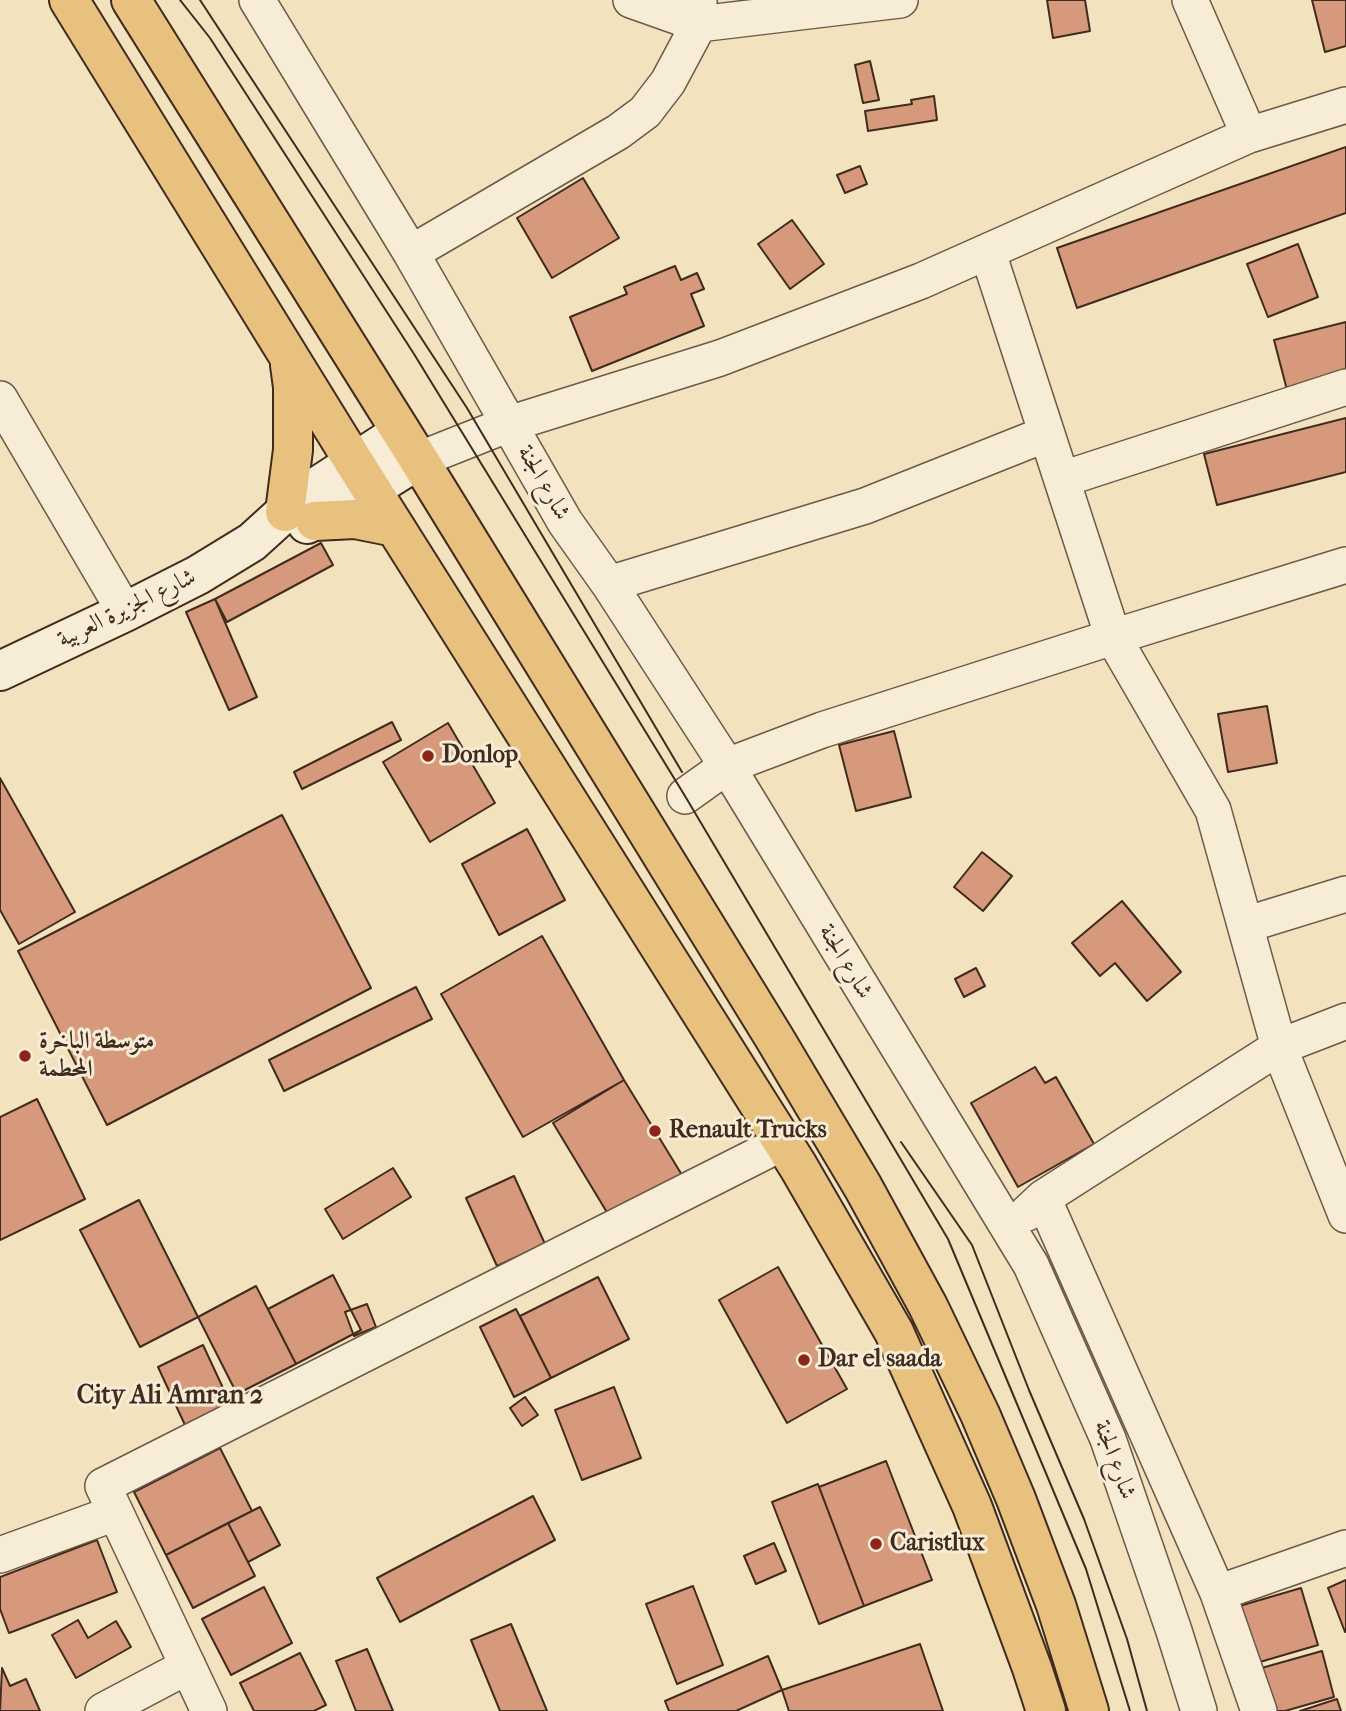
<!DOCTYPE html>
<meta charset="utf-8">
<style>
body{margin:0}
canvas{display:block;background:#f2e2be}
</style>
<canvas width="1346" height="1711"></canvas>
<script>
const context = document.querySelector('canvas').getContext('2d');
context.lineJoin = 'round';
function paint(path, color) {
  context.fillStyle = color;
  context.fill(path, 'evenodd');
}
function toPath(rows) {
  const path = new Path2D();
  for (const r of rows) {
    path.moveTo(r[0], r[1]);
    for (let i = 2; i < r.length; i += 2) path.lineTo(r[i], r[i + 1]);
  }
  return path;
}
function trace(path, color, width, dash) {
  context.strokeStyle = color;
  context.lineWidth = width;
  context.lineCap = dash ? 'butt' : 'round';
  context.setLineDash(dash || []);
  context.stroke(path);
}
function drawText(font, color, halo, rows, align = 'center') {
  context.font = font + ' "IM FELL French Canon",Amiri,serif';
  context.lineWidth = 6;
  context.setLineDash([]);
  context.textBaseline = 'middle';
  context.strokeStyle = halo;
  context.fillStyle = color;
  for (const [text, x, y, turn = 0] of rows) {
    context.save();
    context.translate(x, y);
    context.rotate((+turn || 0) * Math.PI / 180);
    context.textAlign = isNaN(turn) ? turn : align;
    if (halo) context.strokeText(text, 0, 0);
    context.fillText(text, 0, 0);
    context.restore();
  }
}
const building = toPath([
 [1047,0,1085,0,1090,31,1053,38,1047,0],
 [1312,0,1346,0,1346,46,1325,52,1312,0],
 [870,61,879,100,863,103,855,65,870,61],
 [934,96,937,120,868,131,865,111,912,104,911,100,934,96],
 [1346,147,1346,213,1077,308,1057,248,1346,147],
 [860,166,867,184,845,193,837,175,860,166],
 [583,178,619,238,552,278,517,218,583,178],
 [792,220,824,264,790,289,758,244,792,220],
 [1298,244,1318,297,1268,317,1247,264,1298,244],
 [675,266,681,280,697,273,704,289,691,294,704,326,592,371,570,317,627,294,624,287,675,266],
 [1346,322,1346,375,1287,390,1274,340,1346,322],
 [1346,418,1346,472,1217,505,1204,454,1346,418],
 [321,543,333,565,227,622,215,599,321,543],
 [215,599,257,697,229,710,186,612,215,599],
 [1267,706,1277,763,1228,772,1218,714,1267,706],
 [392,722,401,740,302,789,294,772,392,722],
 [448,723,495,803,430,842,383,762,448,723],
 [894,731,911,797,856,811,839,745,894,731],
 [0,778,75,912,19,944,0,910,0,778],
 [282,815,371,988,107,1125,18,951,282,815],
 [527,829,565,900,499,935,462,864,527,829],
 [982,852,1012,876,983,911,954,887,982,852],
 [1122,901,1181,972,1147,1001,1115,963,1100,976,1072,943,1122,901],
 [542,936,624,1080,523,1137,441,994,542,936],
 [976,968,985,986,964,997,955,979,976,968],
 [416,987,432,1019,284,1091,269,1060,416,987],
 [1035,1067,1045,1083,1056,1077,1094,1144,1018,1187,971,1103,1035,1067],
 [624,1080,682,1175,611,1219,553,1123,624,1080],
 [37,1099,85,1199,0,1240,0,1117,37,1099],
 [393,1168,411,1197,343,1239,325,1209,393,1168],
 [514,1176,545,1244,497,1266,466,1198,514,1176],
 [139,1200,198,1317,140,1347,80,1230,139,1200],
 [778,1267,847,1389,787,1423,719,1300,778,1267],
 [333,1275,361,1330,296,1364,268,1309,333,1275],
 [598,1277,629,1339,551,1378,520,1316,598,1277],
 [256,1286,296,1364,237,1394,198,1317,256,1286],
 [367,1304,376,1327,354,1336,345,1312,367,1304],
 [516,1309,551,1378,514,1397,480,1327,516,1309],
 [203,1345,230,1403,185,1425,158,1367,203,1345],
 [614,1387,641,1458,582,1480,555,1410,614,1387],
 [525,1397,538,1415,522,1426,510,1408,525,1397],
 [220,1448,252,1511,166,1555,134,1492,220,1448],
 [886,1461,932,1580,864,1606,819,1487,886,1461],
 [818,1484,864,1606,819,1624,772,1502,818,1484],
 [533,1496,555,1540,400,1622,377,1578,533,1496],
 [260,1507,280,1545,248,1562,228,1523,260,1507],
 [228,1523,255,1576,193,1608,166,1555,228,1523],
 [97,1540,117,1592,9,1633,0,1609,0,1577,97,1540],
 [774,1543,786,1571,756,1584,744,1556,774,1543],
 [1346,1580,1346,1632,1345,1632,1328,1588,1346,1580],
 [693,1586,723,1665,677,1684,646,1604,693,1586],
 [264,1587,292,1643,231,1675,202,1619,264,1587],
 [1301,1588,1318,1645,1253,1664,1236,1607,1301,1588],
 [78,1620,88,1638,116,1621,131,1647,76,1678,52,1635,78,1620],
 [511,1624,547,1711,500,1711,471,1640,511,1624],
 [920,1644,943,1711,789,1711,782,1690,920,1644],
 [367,1649,393,1711,356,1711,336,1661,367,1649],
 [1322,1651,1334,1697,1285,1711,1269,1711,1258,1669,1322,1651],
 [300,1653,326,1705,314,1711,254,1711,240,1683,300,1653],
 [768,1656,782,1690,736,1711,669,1711,665,1701,768,1656],
 [2,1668,10,1686,26,1679,40,1711,0,1711,2,1668],
 [1337,1699,1341,1711,1300,1711,1337,1699]
]);
paint(building, '#d6997c');
trace(building, '#412b1f', 2);
const street = toPath([
 [257,0,411,253,565,522,609,584,727,766,1031,1265,1108,1439,1174,1631,1199,1711],
 [631,0,699,24,900,0],
 [1190,0,1249,135],
 [411,253,618,132,645,112,668,82,699,24,699,0],
 [988,253,1113,637,1213,810,1279,1047,1346,1215],
 [0,399,125,612],
 [418,460,509,424,720,358,921,281,1249,135,1346,105],
 [1063,479,1346,387],
 [609,584,865,506,1046,434],
 [685,796,727,766,822,730,1113,637,1346,565],
 [1245,925,1346,894],
 [1043,1198,1218,1593,1259,1711],
 [1027,1213,1043,1198,1279,1047,1346,1021],
 [0,1555,115,1513],
 [1218,1593,1346,1548],
 [103,1711,188,1666],
 [209,1711,103,1486,782,1143]
]);
const secondary = toPath([
 [307,524,346,505,418,460],
 [0,671,125,612,198,575,252,542,285,512,318,486,401,432]
]);
const primary = toPath([
 [69,0,354,462,798,1166,894,1332,972,1506,1032,1668,1046,1711],
 [131,0,427,473,775,1039,863,1187,928,1306,980,1414,1016,1499,1056,1605,1089,1711],
 [285,512,293,450,293,387,290,365],
 [315,521,355,519,395,527]
]);
trace(street, '#6d5947', 38);
trace(secondary, '#412b1f', 42);
trace(primary, '#412b1f', 42);
trace(street, '#f7ecd5', 35);
trace(secondary, '#f7ecd5', 38);
trace(primary, '#e9c17f', 38);
trace(toPath([
 [180,0,210,38,414,354,685,796,948,1239,1086,1569,1130,1711],
 [200,0,467,408,682,772],
 [901,1142,972,1245,1029,1390,1084,1519,1127,1639,1147,1711]
]), '#412b1f', 2);
for (const [x, y, r, color] of [
 [428,756,7,"#8f2418"],
 [25,1056,7,"#8f2418"],
 [655,1131,7,"#8f2418"],
 [804,1360,7,"#8f2418"],
 [876,1544,7,"#8f2418"]
]) {
  const dot = new Path2D();
  dot.arc(x, y, r, 0, 2 * Math.PI);
  context.fillStyle = color;
  context.fill(dot);
  trace(dot, '#f7ecd5', 2.5);
}
drawText('24px', '#412b1f', '#f7ecd5', [
 ["شارع الجنة",543,483,60],
 ["شارع الجزيرة العربية",127,609,-26],
 ["شارع الجنة",845,962,59],
 ["شارع الجنة",1114,1460,70]
]);
drawText('bold 24px', '#412b1f', '#f7ecd5', [
 ["Donlop",442,756],
 ["متوسطة الباخرة",39,1042],
 ["المحطمة",39,1070],
 ["Renault Trucks",669,1131],
 ["Dar el saada",818,1360],
 ["Caristlux",890,1544]
], 'left');
drawText('bold 26px', '#412b1f', '#f7ecd5', [
 ["City Ali Amran 2",170,1397]
]);
</script>
